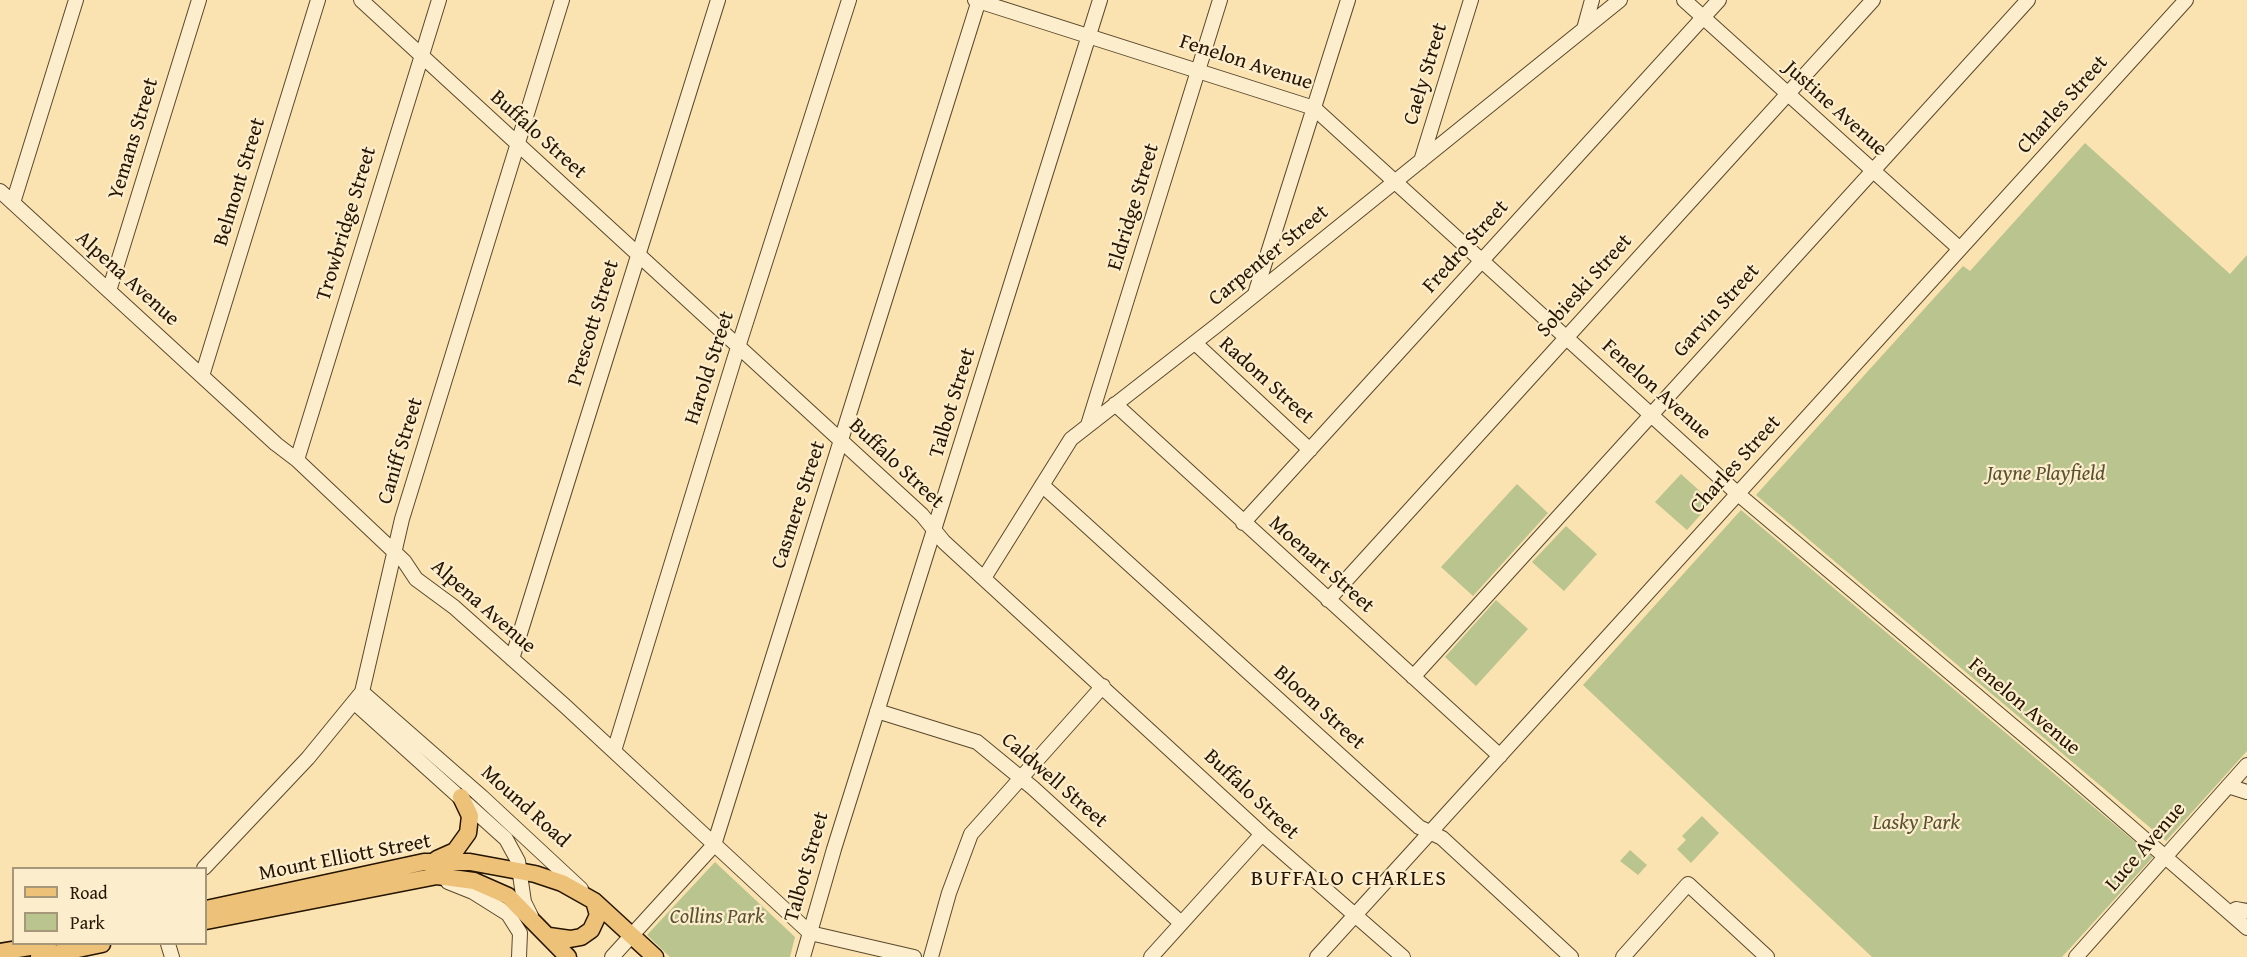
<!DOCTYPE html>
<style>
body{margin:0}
#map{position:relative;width:2247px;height:957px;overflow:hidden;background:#fae3b1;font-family:"Gentium Book Plus",serif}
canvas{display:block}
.legend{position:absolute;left:12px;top:867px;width:195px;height:78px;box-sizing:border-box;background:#fcedcc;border:2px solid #a6967a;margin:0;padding:8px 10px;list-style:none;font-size:18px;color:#241400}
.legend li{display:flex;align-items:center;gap:12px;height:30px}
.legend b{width:30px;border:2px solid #a6967a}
</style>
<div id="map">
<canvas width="2247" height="957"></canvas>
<ul class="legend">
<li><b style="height:8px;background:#edc278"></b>Road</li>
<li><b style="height:16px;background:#bac48f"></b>Park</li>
</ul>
</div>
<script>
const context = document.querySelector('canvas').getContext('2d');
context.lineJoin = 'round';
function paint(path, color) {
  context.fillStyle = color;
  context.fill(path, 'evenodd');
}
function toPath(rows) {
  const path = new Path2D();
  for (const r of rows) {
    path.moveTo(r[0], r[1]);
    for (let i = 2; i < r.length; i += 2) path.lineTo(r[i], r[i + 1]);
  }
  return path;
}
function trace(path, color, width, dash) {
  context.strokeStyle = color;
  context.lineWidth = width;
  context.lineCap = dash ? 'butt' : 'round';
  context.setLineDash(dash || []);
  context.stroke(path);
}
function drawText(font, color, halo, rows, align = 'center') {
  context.font = font + ' "Gentium Book Plus",serif';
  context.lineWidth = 4.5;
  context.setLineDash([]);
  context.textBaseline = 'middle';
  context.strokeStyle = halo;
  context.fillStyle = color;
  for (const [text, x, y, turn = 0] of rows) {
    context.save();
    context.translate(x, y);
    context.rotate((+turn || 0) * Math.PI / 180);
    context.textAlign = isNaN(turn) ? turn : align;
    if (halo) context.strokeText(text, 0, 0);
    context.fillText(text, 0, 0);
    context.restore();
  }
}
paint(toPath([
 [2085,143,2230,274,2247,255,2247,751,2166,841,1756,495,1963,266,1970,271],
 [1681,474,1712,502,1687,530,1655,502],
 [1517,484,1548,513,1473,596,1441,567],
 [1741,510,2153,857,2062,957,1872,957,1583,685],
 [1566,526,1597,554,1564,591,1532,562],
 [1496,600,1528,629,1476,686,1445,657],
 [1702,816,1719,833,1691,863,1677,849,1686,840,1682,836],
 [1630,850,1647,865,1638,875,1620,861],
 [715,862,795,937,790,957,670,957,647,935]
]), '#bac48f');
const minor = toPath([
 [361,0,922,515,944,542,1262,834,1403,957],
 [975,0,1314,108,1738,494,2064,769,2247,928],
 [1684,0,1960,249],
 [1584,29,1592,0],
 [1421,161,1471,0],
 [0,191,276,444,297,460,404,561,416,579,454,607,564,705,810,933,914,957],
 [13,203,76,0],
 [109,291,199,0],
 [1255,294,1348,0],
 [1195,343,1310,450],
 [202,376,318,0],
 [1115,404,1500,756],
 [1088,425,1220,0],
 [297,460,439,0],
 [1042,485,1419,827,1442,838,1571,957],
 [1243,523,1719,0],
 [984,578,1071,439,1216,326,1620,0],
 [1328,600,1873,0],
 [512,659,718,0],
 [1413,677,2028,0],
 [362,692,482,797,581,889],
 [355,703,506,839,518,861,524,902,531,916],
 [877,711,977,742,1033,788,1181,923],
 [614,751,733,363,849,0],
 [2228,786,2247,792],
 [204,868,308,758,362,692,402,519,562,0],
 [448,882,473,892,508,914,520,933,519,957],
 [2231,913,2236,909,2247,911],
 [168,944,172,957],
 [612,957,714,845,979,0],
 [803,957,834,849,1100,0],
 [931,957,949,893,971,834,1103,686],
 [1151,957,1262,834],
 [1317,957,2186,0],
 [1623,957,1688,884,1767,957],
 [2076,957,2247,765]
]);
const major = toPath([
 [437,859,455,851,468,833,470,816,461,797],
 [206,909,424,862,470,862,535,874,562,883,594,901,655,957],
 [206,921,437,876,474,881,508,896,568,957],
 [549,936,570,939,581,937,591,930,598,915,594,901],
 [0,952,48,944],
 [39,957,102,944]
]);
trace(minor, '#5a482c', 16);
trace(major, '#241400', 19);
trace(minor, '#fcedcc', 14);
trace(major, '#edc278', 16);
drawText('21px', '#241400', '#fcedcc', [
 ["Fenelon Avenue",1246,63,18],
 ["Caely Street",1426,74,-73],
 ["Charles Street",2063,105,-48],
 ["Justine Avenue",1835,109,42],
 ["Buffalo Street",538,135,42],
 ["Yemans Street",134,139,-73],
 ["Belmont Street",240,182,-73],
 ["Eldridge Street",1134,207,-73],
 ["Trowbridge Street",347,224,-73],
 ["Fredro Street",1466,247,-48],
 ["Carpenter Street",1269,256,-39],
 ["Alpena Avenue",127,279,42],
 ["Sobieski Street",1585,286,-48],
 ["Garvin Street",1717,311,-48],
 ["Prescott Street",594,323,-73],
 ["Harold Street",710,368,-72],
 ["Radom Street",1266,381,42],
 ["Fenelon Avenue",1656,390,42],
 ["Talbot Street",953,403,-73],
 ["Caniff Street",401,451,-73],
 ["Buffalo Street",896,464,43],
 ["Charles Street",1736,465,-48],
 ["Casmere Street",799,505,-72],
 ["Moenart Street",1321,565,42],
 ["Alpena Avenue",483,607,41],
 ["Fenelon Avenue",2024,707,40],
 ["Bloom Street",1319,708,42],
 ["Caldwell Street",1054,781,41],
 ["Buffalo Street",1251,795,43],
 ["Mound Road",525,807,42],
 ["Luce Avenue",2146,847,-49],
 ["Mount Elliott Street",345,858,-11],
 ["Talbot Street",807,867,-74]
]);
drawText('italic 21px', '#585232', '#fcedcc', [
 ["Jayne Playfield",2046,475],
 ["Lasky Park",1916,824],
 ["Collins Park",717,918]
]);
context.letterSpacing = '1.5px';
drawText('22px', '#241400', '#fcedcc', [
 ["BUFFALO CHARLES",1349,879]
]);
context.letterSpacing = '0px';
</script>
